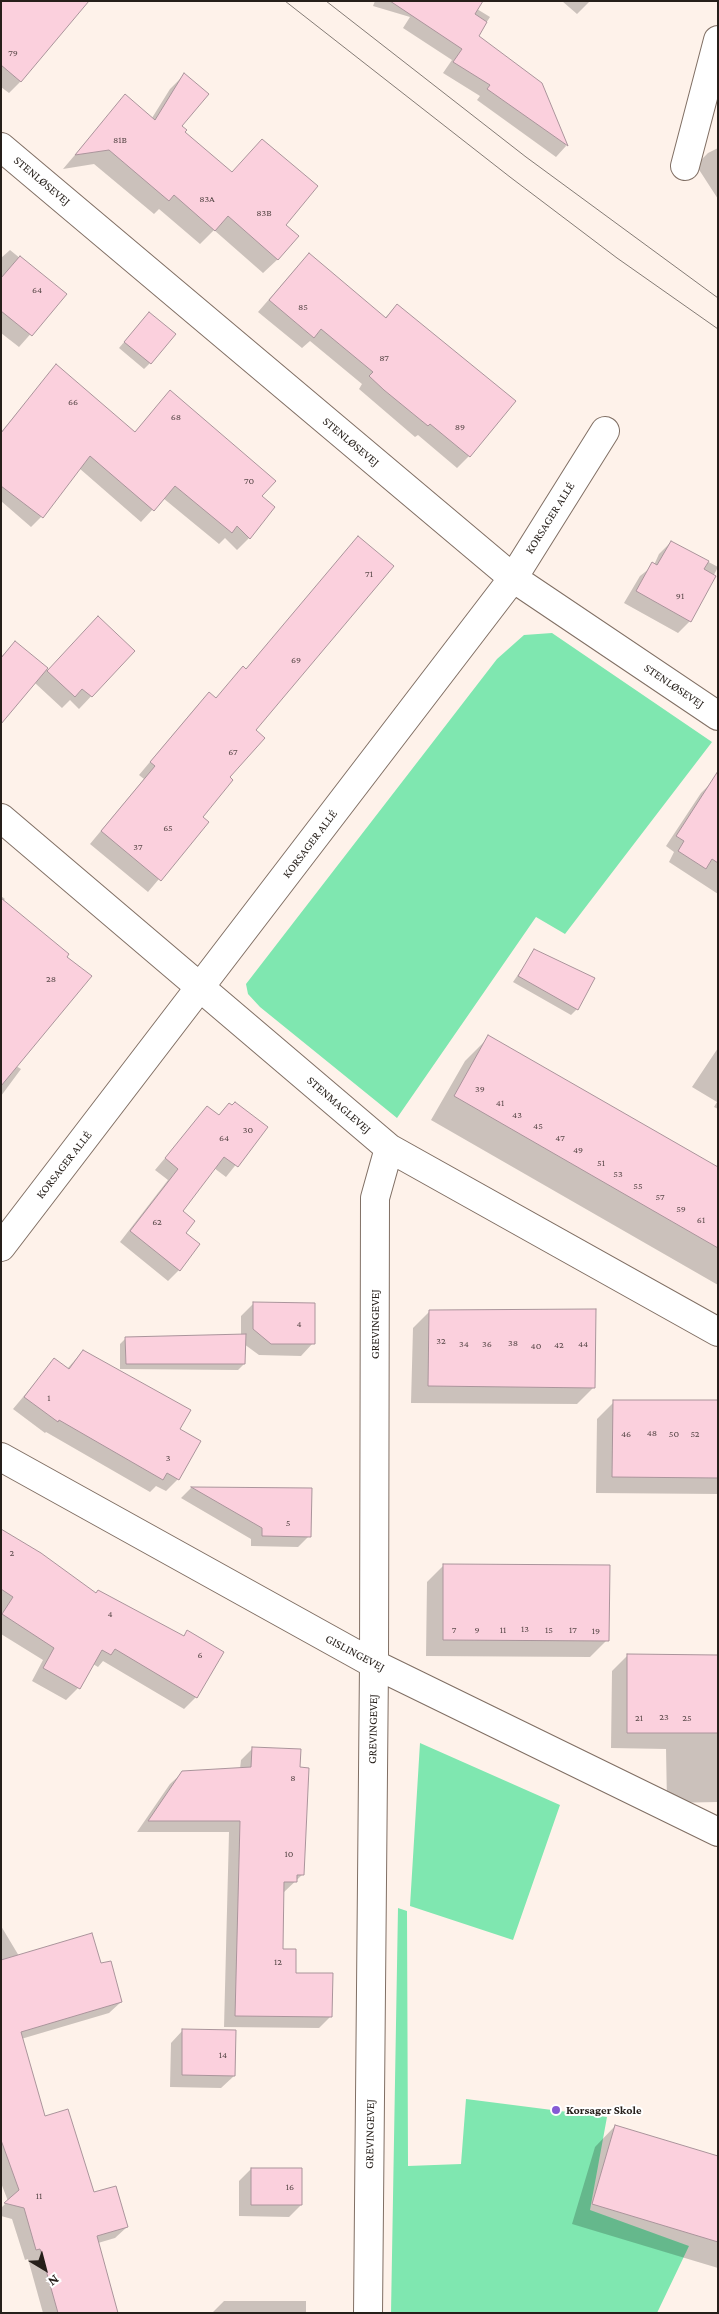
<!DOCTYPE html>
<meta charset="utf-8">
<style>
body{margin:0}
#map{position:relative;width:719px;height:2314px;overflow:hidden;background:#fef2ea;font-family:"Crimson Pro",serif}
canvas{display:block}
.frame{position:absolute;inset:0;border:2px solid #261f1a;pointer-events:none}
.north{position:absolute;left:20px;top:2244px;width:50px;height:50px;-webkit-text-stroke:4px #fff;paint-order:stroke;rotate:143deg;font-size:14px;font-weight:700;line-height:20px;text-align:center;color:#261f1a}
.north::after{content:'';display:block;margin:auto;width:18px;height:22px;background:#261f1a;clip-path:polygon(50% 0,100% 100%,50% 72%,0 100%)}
</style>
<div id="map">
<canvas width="719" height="2314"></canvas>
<div class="frame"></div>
<div class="north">N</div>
</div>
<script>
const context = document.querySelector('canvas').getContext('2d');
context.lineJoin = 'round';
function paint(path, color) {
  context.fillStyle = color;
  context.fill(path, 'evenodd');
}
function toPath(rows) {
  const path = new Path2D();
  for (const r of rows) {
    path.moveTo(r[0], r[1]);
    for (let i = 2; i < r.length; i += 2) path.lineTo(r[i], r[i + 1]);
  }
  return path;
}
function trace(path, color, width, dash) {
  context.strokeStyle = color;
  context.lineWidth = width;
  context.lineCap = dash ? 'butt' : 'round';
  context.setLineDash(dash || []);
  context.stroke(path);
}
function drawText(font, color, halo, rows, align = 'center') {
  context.font = font + ' "Crimson Pro",serif';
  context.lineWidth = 4;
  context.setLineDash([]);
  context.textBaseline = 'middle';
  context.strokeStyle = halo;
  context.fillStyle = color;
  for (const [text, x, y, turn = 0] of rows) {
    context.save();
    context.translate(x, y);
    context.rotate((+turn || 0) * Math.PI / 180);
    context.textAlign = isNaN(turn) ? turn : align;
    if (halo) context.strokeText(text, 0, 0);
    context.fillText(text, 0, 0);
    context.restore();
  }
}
paint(toPath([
 [552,633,712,742,565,934,536,917,397,1118,260,1007,248,994,246,984,497,659,524,635],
 [420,1743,560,1805,513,1940,410,1906],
 [398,1908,407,1911,408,2166,461,2164,466,2099,607,2117,590,2210,689,2246,657,2313,391,2313]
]), '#7fe7b0');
paint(toPath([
 [1,1,20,82,9,93,1,87],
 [375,1,464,1,490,17,477,37,541,84,566,146,556,157,477,100,480,96,443,73,452,60,403,28,410,17,373,6],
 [562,1,590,1,577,14],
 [184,75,180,126,183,132,284,225,278,259,263,273,214,230,200,244,159,209,154,214,94,164,63,169,125,96,152,118,170,89],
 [718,148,718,199,696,165,708,153],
 [10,250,65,295,19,347,1,333,1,258],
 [298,266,384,319,397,305,469,456,457,468,418,435,415,437,359,389,362,384,310,341,302,348,258,312],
 [143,320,150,363,144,369,119,348],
 [56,366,134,433,170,392,260,496,249,538,237,550,225,538,219,544,163,498,141,522,79,468,43,515,31,527,1,501,1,432],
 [358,538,228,777,201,817,207,822,148,892,90,844,144,779,139,775,197,706,209,694,215,699,243,668,245,670],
 [671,542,718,567,690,621,678,633,624,603,640,576,654,565,659,554],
 [15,642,48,670,134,651,79,709,70,700,62,708,35,683,1,722,1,657],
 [711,783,718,794,718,894,669,862,674,852,666,846,701,793],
 [1,896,5,899,3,901,16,1066,21,1069,1,1096],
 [535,950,577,1009,571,1015,513,982],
 [489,1037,718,1169,718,1285,431,1120,465,1061],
 [718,1048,718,1109,714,1107,717,1102,692,1087],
 [229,1104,266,1127,226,1177,214,1168,181,1211,184,1233,179,1270,168,1281,120,1242,168,1180,155,1170,207,1108,218,1116],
 [253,1304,313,1343,301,1356,259,1355,244,1344,244,1364,238,1370,120,1369,120,1344,126,1338,241,1335,241,1316],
 [430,1311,594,1387,577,1404,411,1403,413,1328],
 [83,1351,179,1429,178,1479,166,1491,156,1486,150,1492,46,1432,45,1433,13,1409,55,1359,67,1369],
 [718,1401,718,1494,596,1493,597,1419,614,1402],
 [191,1488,310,1490,309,1536,298,1547,251,1546,251,1539,181,1498],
 [1,1529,96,1594,182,1637,188,1632,196,1697,184,1709,103,1661,98,1667,93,1664,78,1688,66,1700,32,1681,43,1660,1,1634],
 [444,1565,607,1640,590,1657,426,1656,427,1582],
 [628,1655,718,1656,718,1802,667,1803,666,1749,611,1748,612,1671],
 [253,1748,303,1874,283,1893,281,1950,295,1974,331,2016,319,2028,224,2027,229,1832,137,1832,170,1784,183,1772,240,1769,241,1760],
 [1,1926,19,1956,100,1965,121,2002,109,2013,21,2039,45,2117,93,2194,127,2227,115,2238,98,2243,114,2313,43,2313,28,2259,25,2260,12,2219,1,2216,1,2208,8,2201,1,2183],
 [183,2030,234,2076,221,2088,170,2087,171,2043],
 [615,2126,718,2157,718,2268,572,2224,595,2147],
 [251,2169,301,2205,289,2217,239,2216,239,2181],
 [224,2301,306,2301,306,2313,212,2313]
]), '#0003');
const building = toPath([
 [1,1,89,1,21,82,1,65,1,1],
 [390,1,483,1,475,14,487,22,479,36,542,83,568,146,487,89,490,85,453,62,462,49,390,1],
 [184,73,209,94,182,126,187,130,185,132,232,172,262,139,318,186,286,225,299,236,278,260,228,216,215,231,174,195,169,201,109,150,75,155,125,94,155,120,184,73],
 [309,253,386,318,397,304,516,401,470,457,430,424,428,426,384,390,369,376,373,372,321,329,314,338,269,300,309,253],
 [20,256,67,294,32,336,1,311,1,278,20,256],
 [149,312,176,334,151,364,124,342,149,312],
 [56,364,135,432,170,390,276,481,262,496,275,507,250,539,237,526,232,533,175,486,154,511,90,456,43,518,1,486,1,433,56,364],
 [358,536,394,566,256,730,265,738,230,777,233,780,203,817,209,822,161,881,101,831,155,766,150,762,209,692,216,698,243,666,246,669,358,536],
 [671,541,709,561,704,569,716,576,691,622,636,591,652,562,657,565,671,541],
 [98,616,135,651,92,697,82,689,75,697,47,671,98,616],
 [15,641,48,668,1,724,1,658,15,641],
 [718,771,718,863,712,859,706,869,678,851,684,841,676,836,718,771],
 [1,898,69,954,67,957,92,976,1,1086,1,898],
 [534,949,595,978,578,1010,518,976,534,949],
 [488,1035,718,1167,718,1248,454,1096,488,1035],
 [235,1102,268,1127,238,1167,224,1157,183,1211,195,1221,186,1233,200,1244,180,1271,130,1231,178,1169,165,1158,207,1106,219,1115,229,1103,232,1105,235,1102],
 [253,1302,315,1303,315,1344,271,1344,253,1329,253,1302],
 [596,1309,595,1388,428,1386,429,1310,596,1309],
 [246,1334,245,1364,126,1364,125,1337,246,1334],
 [83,1350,191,1410,180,1429,201,1441,179,1480,167,1473,163,1480,59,1420,58,1422,24,1397,54,1358,69,1369,83,1350],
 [613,1400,718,1400,718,1478,612,1477,613,1400],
 [191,1487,312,1488,311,1537,262,1536,262,1528,191,1487],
 [1,1529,41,1553,96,1593,98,1590,184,1636,187,1630,224,1652,197,1698,115,1649,111,1655,102,1650,80,1689,43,1668,54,1648,2,1614,13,1597,1,1589,1,1529],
 [443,1564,610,1565,609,1641,443,1640,443,1564],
 [627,1654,718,1655,718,1733,627,1733,627,1654],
 [252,1747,301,1749,300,1767,309,1768,304,1875,297,1875,297,1882,284,1882,283,1949,296,1949,296,1973,333,1973,332,2017,235,2016,240,1821,148,1821,182,1771,251,1767,252,1747],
 [92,1933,101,1963,111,1961,122,2002,21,2032,45,2116,68,2109,94,2192,116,2186,128,2227,97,2236,118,2313,58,2313,40,2249,36,2250,24,2208,4,2203,19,2190,1,2140,1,1960,92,1933],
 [182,2029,236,2030,235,2076,182,2075,182,2029],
 [615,2125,718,2156,718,2242,592,2204,615,2125],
 [251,2168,302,2168,302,2205,251,2205,251,2168]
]);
paint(building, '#fbd0dd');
trace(building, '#aa949b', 1);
const minor = toPath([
 [1,147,513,578,718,716],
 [685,166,718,40],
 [1,818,389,1148,718,1332],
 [1,1247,513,578,605,431],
 [1,1457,374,1664,718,1832],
 [368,2313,374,1664,375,1198,389,1148]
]);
trace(minor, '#806f64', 30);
trace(minor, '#fff', 28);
trace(toPath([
 [285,1,510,177,617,258,718,329],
 [326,1,526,157,718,298]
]), '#847b75', 1);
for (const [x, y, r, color] of [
 [556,2110,5,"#855bd5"]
]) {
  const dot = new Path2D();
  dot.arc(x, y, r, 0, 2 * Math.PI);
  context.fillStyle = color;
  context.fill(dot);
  trace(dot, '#fff', 2);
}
drawText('10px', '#5b4b4b', null, [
 ["79",13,53],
 ["81B",120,140],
 ["83A",207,199],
 ["83B",264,213],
 ["64",37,290],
 ["85",303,307],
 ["87",384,358],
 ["66",73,402],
 ["68",176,417],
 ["89",460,427],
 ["70",249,481],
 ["71",369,574],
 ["91",680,596],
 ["69",296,660],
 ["67",233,752],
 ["65",168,828],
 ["37",138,847],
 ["28",51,979],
 ["39",480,1089],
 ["41",500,1103],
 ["43",517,1115],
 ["45",538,1126],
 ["30",248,1130],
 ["64",224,1138],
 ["47",560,1138],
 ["49",578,1150],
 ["51",601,1163],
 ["53",618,1174],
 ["55",638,1186],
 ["57",660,1197],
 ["59",681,1209],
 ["61",701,1220],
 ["62",157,1222],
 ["4",299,1324],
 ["32",441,1341],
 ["38",513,1343],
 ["34",464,1344],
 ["36",487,1344],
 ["44",583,1344],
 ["42",559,1345],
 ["40",536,1346],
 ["1",49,1398],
 ["48",652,1433],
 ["46",626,1434],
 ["50",674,1434],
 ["52",695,1434],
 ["3",168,1458],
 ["5",288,1523],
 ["2",12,1553],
 ["4",110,1614],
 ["13",525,1629],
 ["7",454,1630],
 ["9",477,1630],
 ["11",503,1630],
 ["15",549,1630],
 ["17",573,1630],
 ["19",596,1631],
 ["6",200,1655],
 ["23",664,1717],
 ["21",639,1718],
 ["25",687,1718],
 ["8",293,1778],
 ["10",289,1854],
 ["12",278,1962],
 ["14",223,2055],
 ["16",290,2187],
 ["11",39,2196]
]);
drawText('12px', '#261f1a', '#fff', [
 ["STENLØSEVEJ",42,181,40],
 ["STENLØSEVEJ",351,442,40],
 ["KORSAGER ALLÉ",550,518,-58],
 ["STENLØSEVEJ",674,686,34],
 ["KORSAGER ALLÉ",310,844,-53],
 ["STENMAGLEVEJ",339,1105,41],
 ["KORSAGER ALLÉ",64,1165,-52],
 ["GREVINGEVEJ",375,1324,-90],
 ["GISLINGEVEJ",355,1653,28],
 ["GREVINGEVEJ",373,1729,-89],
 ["GREVINGEVEJ",370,2134,-89]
]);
drawText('bold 12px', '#261f1a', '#fff', [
 ["Korsager Skole",566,2110]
], 'left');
</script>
